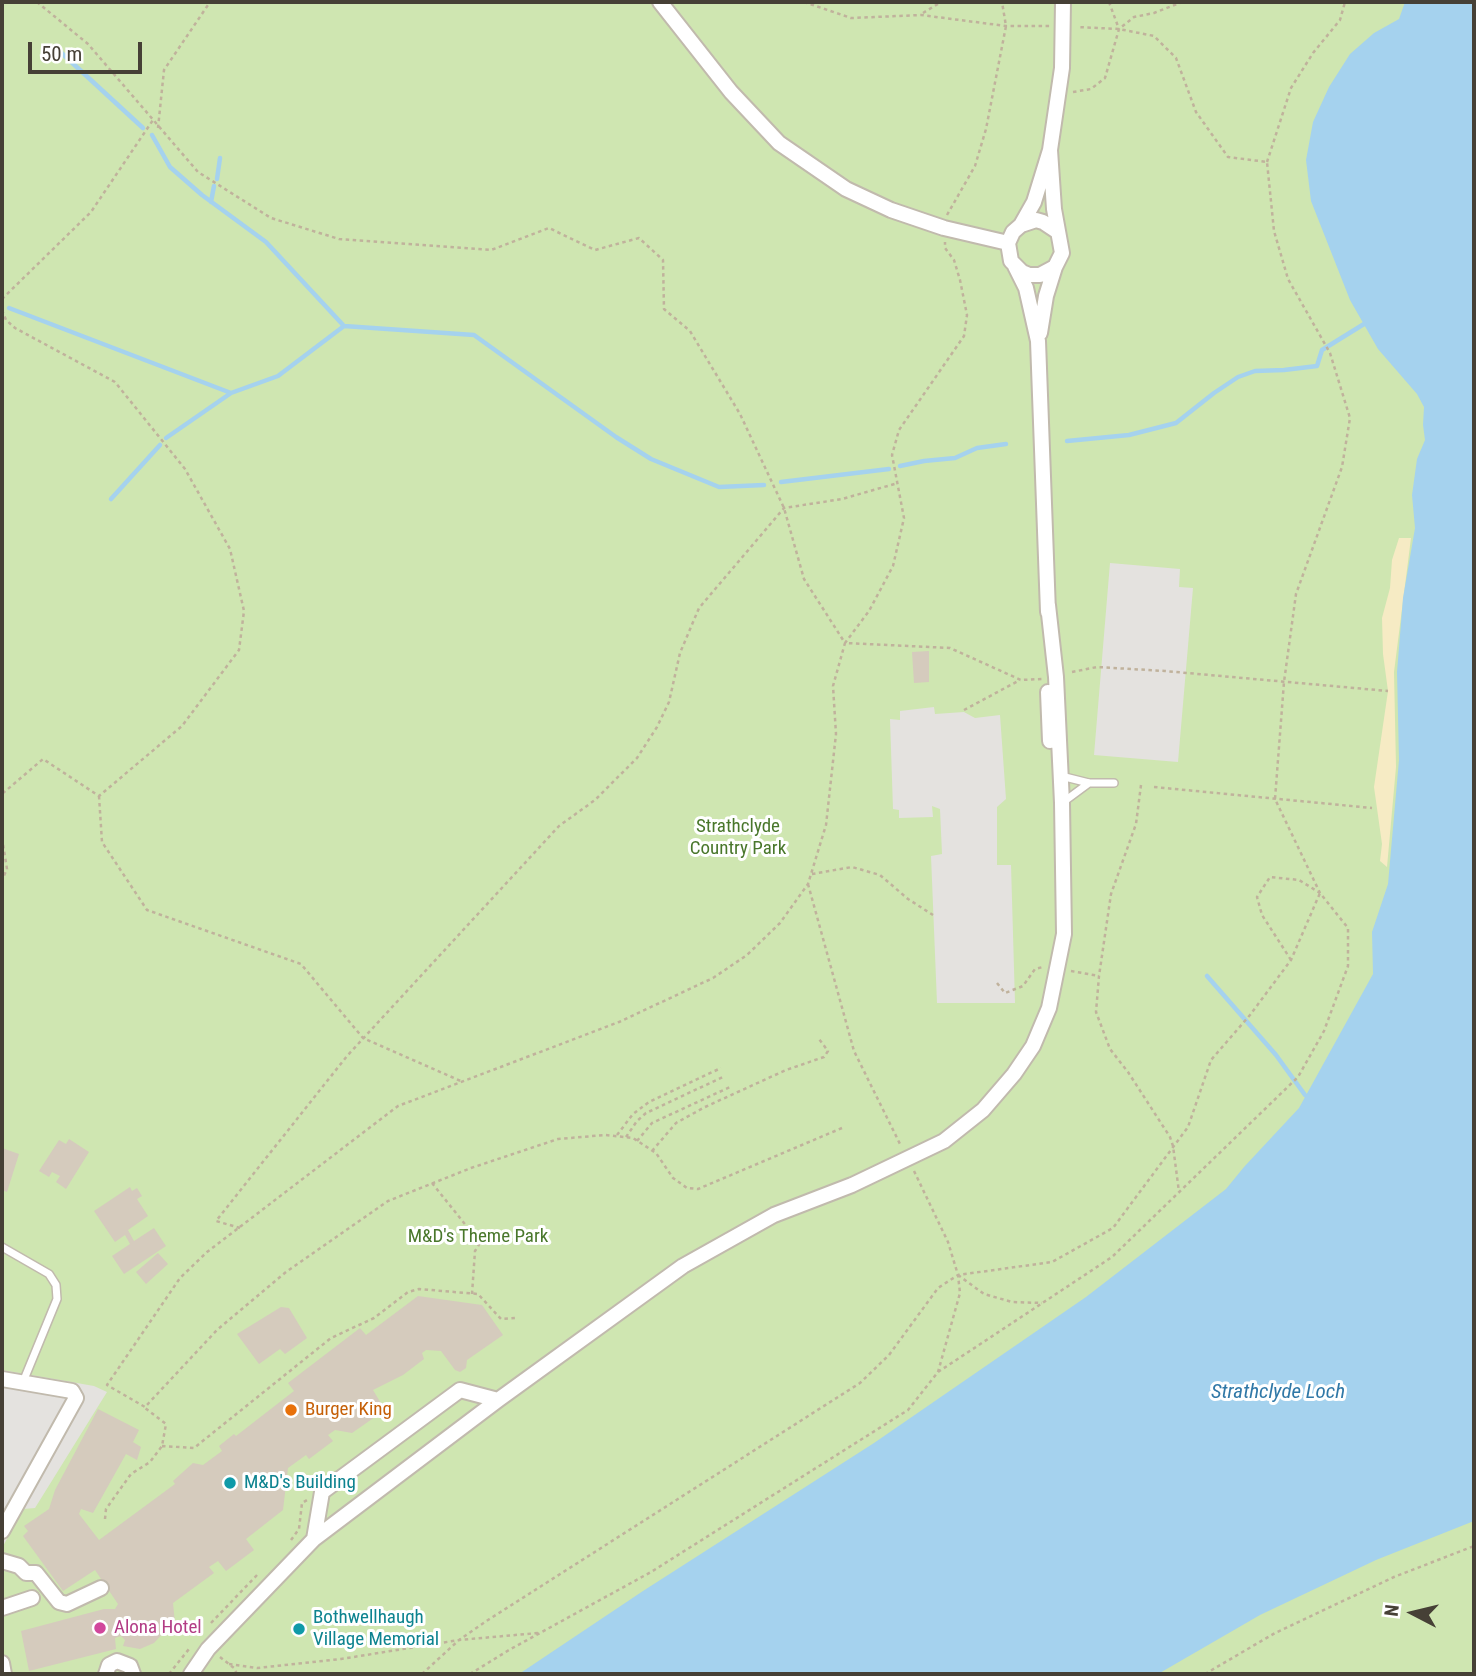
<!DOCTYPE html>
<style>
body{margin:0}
#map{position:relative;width:1476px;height:1676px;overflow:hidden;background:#f3efe7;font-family:"Roboto Condensed",sans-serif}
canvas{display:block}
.frame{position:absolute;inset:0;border:4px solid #464036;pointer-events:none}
.north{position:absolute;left:1378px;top:1578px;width:70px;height:70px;-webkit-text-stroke:5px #fff;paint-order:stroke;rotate:277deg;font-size:19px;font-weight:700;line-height:28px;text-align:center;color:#464036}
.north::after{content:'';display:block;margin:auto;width:24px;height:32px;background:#464036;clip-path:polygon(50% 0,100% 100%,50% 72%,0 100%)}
.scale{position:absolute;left:28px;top:42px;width:114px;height:32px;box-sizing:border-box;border:4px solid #464036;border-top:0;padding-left:9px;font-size:21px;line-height:24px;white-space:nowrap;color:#464036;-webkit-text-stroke:5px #fff;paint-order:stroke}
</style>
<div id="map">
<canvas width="1476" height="1676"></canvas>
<div class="frame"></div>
<div class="north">N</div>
<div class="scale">50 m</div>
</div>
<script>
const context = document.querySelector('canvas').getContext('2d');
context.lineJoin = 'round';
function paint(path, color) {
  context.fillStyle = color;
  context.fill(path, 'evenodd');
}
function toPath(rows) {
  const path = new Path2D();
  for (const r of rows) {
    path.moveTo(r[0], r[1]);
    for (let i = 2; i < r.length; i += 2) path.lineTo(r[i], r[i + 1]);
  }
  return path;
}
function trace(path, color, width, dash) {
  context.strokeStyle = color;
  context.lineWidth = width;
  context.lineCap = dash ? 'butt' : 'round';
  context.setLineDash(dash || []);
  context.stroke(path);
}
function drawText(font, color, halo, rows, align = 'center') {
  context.font = font + ' "Roboto Condensed",sans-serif';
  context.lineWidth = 6;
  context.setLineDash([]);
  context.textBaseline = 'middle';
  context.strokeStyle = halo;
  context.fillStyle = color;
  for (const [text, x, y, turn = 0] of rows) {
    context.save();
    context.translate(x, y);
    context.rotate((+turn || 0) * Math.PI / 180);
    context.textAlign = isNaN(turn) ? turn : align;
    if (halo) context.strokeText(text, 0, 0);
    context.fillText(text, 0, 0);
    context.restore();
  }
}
paint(toPath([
 [2,2,1474,2,1474,1674,2,1674]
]), '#cfe6b1');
paint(toPath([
 [1399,538,1411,538,1394,672,1396,767,1387,867,1380,861,1382,844,1374,787,1388,691,1383,654,1382,618,1390,588,1392,560]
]), '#f6ebc4');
paint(toPath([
 [1110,563,1180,569,1179,587,1193,588,1178,762,1094,755],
 [934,707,935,714,964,712,975,718,1000,715,1006,799,997,807,997,865,1011,865,1015,1003,937,1003,931,856,942,854,940,809,932,806,933,817,899,818,899,810,893,809,890,719,900,720,900,711],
 [2,1370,94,1386,107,1392,35,1508,23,1509,2,1548]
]), '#e4e2df');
paint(toPath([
 [1405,2,1474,2,1474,1521,1376,1560,1260,1615,1158,1674,519,1674,643,1591,874,1443,1086,1297,1226,1189,1244,1167,1299,1108,1373,974,1372,932,1388,884,1399,760,1397,672,1403,598,1415,528,1412,495,1417,459,1425,440,1423,425,1424,407,1417,394,1378,349,1350,300,1311,201,1306,160,1313,122,1329,87,1350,54,1374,33,1399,19]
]), '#a5d2ee');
trace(toPath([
 [55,47,143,128],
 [152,135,170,167,202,195,266,242,344,326,474,335,616,437,651,459,719,487,764,485],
 [217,179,220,158],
 [211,202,214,186],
 [9,308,231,393,278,376,344,326],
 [166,438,231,393],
 [1067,441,1129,435,1176,423,1214,393,1238,377,1255,371,1284,370,1317,366,1322,350,1364,324],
 [900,466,924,461,955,458,977,448,1006,444],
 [781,482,889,469],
 [111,499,160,445],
 [1207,976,1276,1055,1305,1095]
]), '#a5d2ee', 4.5);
paint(toPath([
 [929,651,929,682,914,683,912,652],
 [69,1139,89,1152,66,1189,56,1182,60,1176,52,1172,49,1177,39,1171,59,1140,66,1144],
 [2,1148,19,1154,7,1192,2,1190],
 [130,1187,132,1191,137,1188,142,1196,137,1199,148,1216,128,1230,134,1241,154,1228,166,1246,124,1274,112,1256,130,1244,125,1235,115,1242,94,1211],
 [158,1253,168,1264,146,1284,136,1272],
 [418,1296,482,1305,503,1335,467,1360,466,1368,460,1372,455,1370,441,1351,426,1350,422,1353,424,1359,403,1375,373,1390,385,1410,352,1433,335,1430,328,1435,333,1441,309,1459,306,1455,288,1468,283,1510,246,1539,254,1550,226,1571,218,1561,209,1567,214,1573,173,1603,175,1623,166,1622,165,1631,154,1643,140,1649,123,1646,125,1640,121,1636,115,1638,116,1649,29,1671,21,1631,104,1609,115,1609,118,1604,95,1570,63,1591,23,1536,28,1531,24,1526,49,1509,55,1490,98,1409,139,1430,133,1442,141,1447,137,1460,126,1454,93,1513,81,1509,79,1514,99,1540,175,1484,173,1481,193,1463,203,1465,222,1451,219,1446,234,1434,236,1436,294,1391,288,1383,360,1328,366,1335],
 [281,1307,289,1308,307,1338,285,1354,280,1349,259,1364,237,1334]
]), '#d5cbbd');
const lane = toPath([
 [1061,776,1089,783,1114,783],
 [1062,803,1089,783],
 [2,1247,49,1274,56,1285,57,1299,23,1382]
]);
const street = toPath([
 [660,2,731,92,779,143,846,189,891,210,944,228,1008,243],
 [1050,150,1054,209,1062,253,1055,267,1040,275,1029,275,1022,272,1011,261,1008,243,1013,232,1021,225,1036,220,1043,222,1058,232],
 [1021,225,1034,202,1050,150,1062,68,1063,2],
 [1015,266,1026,288,1038,341,1048,612],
 [1040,333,1046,296,1055,267],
 [1048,692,1050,741],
 [2,1379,72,1391,76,1398,2,1531],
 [314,1539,322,1492,460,1390,498,1400],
 [2,1561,19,1566,26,1573,36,1573,59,1602,67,1604,101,1588],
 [2,1608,32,1598],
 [2,1663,4,1674],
 [106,1674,109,1665,117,1661,130,1666,133,1674],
 [191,1674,208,1649,314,1539,498,1400,683,1266,774,1215,852,1185,944,1141,983,1110,1014,1074,1033,1046,1049,1008,1064,934,1062,803,1056,677,1048,605]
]);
trace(lane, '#c1baad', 10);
trace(street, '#c1baad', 18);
trace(toPath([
 [37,2,88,44,198,172,271,218,339,239,491,250,549,228,595,250,639,238,663,260,664,309,690,331,740,414,784,508,804,579,845,643,869,611,893,566,904,518,892,455,899,430,964,336,967,315,960,280,954,260,945,248,945,242],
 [804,2,851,18,921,15,1006,26,1050,26],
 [1109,2,1119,29],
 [923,13,941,2],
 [1073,92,1091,89,1105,78,1119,29,1134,17,1154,13,1182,2],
 [158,128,164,70,210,2],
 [1267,162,1291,88,1313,53,1340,20,1345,2],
 [947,215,975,166,986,129,1006,26,1002,2],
 [2,299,91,212,153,120],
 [2,310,6,320,15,328,115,382,185,469,230,549,244,611,239,650,182,726,99,796,43,759,2,794],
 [1072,672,1097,667,1165,671,1388,691],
 [964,710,1020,680],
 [1141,785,1136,824,1111,894,1099,976,1096,1012,1110,1049,1128,1072,1170,1137,1173,1146,1179,1192],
 [1154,787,1372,808],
 [99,796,102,842,147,910,301,964,363,1038,463,1082],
 [2,838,7,869,2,880],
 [812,874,852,867,880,875,908,899,933,915],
 [808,884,854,1051,901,1146],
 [1291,960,1262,915,1257,897,1270,877,1299,880,1320,893],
 [1071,971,1099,976],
 [997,983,1005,993,1023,986,1035,969,1043,967],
 [842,1128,698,1189,687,1188,673,1178,656,1153,633,1138,605,1135,558,1139,471,1168,388,1201,286,1272,217,1330,145,1407,107,1385,180,1278,207,1252,398,1106,619,1022,713,978,747,955,780,923,808,884,826,825,836,734,833,686,845,643,950,648,1021,680,1042,679],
 [617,1135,633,1114,649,1102,721,1068],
 [626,1137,637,1121,646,1113,725,1076],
 [637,1141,652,1123,730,1087],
 [652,1151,676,1123,705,1107,786,1070,824,1057,828,1051,819,1039],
 [914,1171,948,1242,958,1275,960,1293,938,1372],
 [432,1183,480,1243,475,1251,472,1294],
 [240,1228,216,1221,347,1056,559,826,595,800,637,758,657,727,669,702,680,653,699,608,784,508,842,499,898,483],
 [958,1275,984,1294,1012,1302,1042,1303],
 [162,1446,194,1448,331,1338,374,1318,408,1292,419,1289,478,1294,501,1319,515,1318],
 [105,1519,106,1509,131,1474,150,1462,162,1446,166,1424,145,1408],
 [291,1540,299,1529,302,1503,307,1500],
 [211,1623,257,1575],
 [220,1657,234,1668,237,1674],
 [229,1664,257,1668,341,1659,459,1640,538,1633],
 [169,1674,189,1649],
 [422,1674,459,1640,488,1620,860,1383,889,1355,938,1288,958,1275,1052,1262,1113,1228,1188,1127,1211,1060,1250,1015,1291,960,1320,893],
 [470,1674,509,1650,651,1572,908,1410,938,1372,1112,1257,1298,1077,1324,1031,1348,966,1348,928,1320,893,1275,799,1284,682,1296,594,1342,467,1350,418,1330,353,1288,279,1274,231,1267,162,1228,157,1196,112,1176,58,1154,36,1119,29,1077,27],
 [1205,1674,1275,1633,1394,1577,1474,1546]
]), '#c0b29c', 2.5, [3.5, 3.5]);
trace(lane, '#fff', 7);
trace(street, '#fff', 14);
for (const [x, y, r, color] of [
 [291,1410,7,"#e8710a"],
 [230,1483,7,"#0f9aa8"],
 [100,1628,7,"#d1479c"],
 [299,1629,7,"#0f9aa8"]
]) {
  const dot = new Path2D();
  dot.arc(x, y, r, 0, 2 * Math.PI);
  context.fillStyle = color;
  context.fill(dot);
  trace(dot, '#fff', 2.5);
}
drawText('19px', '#49772b', '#fff', [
 ["Strathclyde",738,827],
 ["Country Park",738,849],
 ["M&D's Theme Park",478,1237]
]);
drawText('19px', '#c56008', '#fff', [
 ["Burger King",305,1410]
], 'left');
drawText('19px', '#0d838f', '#fff', [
 ["M&D's Building",244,1483],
 ["Bothwellhaugh",313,1618],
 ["Village Memorial",313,1640]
], 'left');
drawText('19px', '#b23c85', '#fff', [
 ["Alona Hotel",114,1628]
], 'left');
drawText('italic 21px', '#3078a7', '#fff', [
 ["Strathclyde Loch",1278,1393]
]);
</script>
